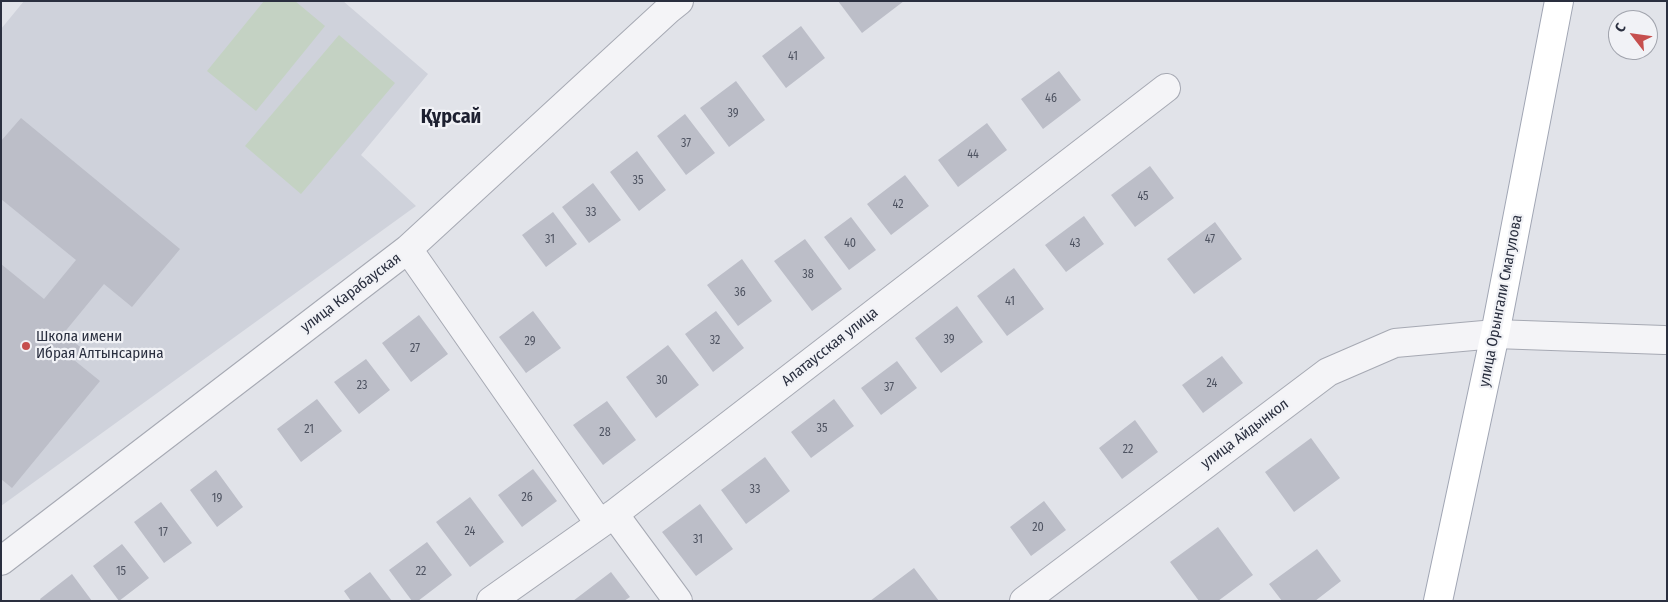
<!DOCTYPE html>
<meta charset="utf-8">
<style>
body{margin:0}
#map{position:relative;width:1668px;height:602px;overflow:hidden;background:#e1e3e9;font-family:"Fira Sans Condensed",sans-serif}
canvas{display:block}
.frame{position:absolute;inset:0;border:2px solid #2a2f3f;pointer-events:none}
.north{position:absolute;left:1608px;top:10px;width:50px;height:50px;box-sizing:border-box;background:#f1f2f6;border:1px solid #a1a4ad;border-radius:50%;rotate:300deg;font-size:14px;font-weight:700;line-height:20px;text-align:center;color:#2a2f3f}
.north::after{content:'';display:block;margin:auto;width:18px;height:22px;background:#c64f4e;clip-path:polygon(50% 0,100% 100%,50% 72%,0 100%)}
</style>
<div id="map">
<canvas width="1668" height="602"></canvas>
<div class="frame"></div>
<div class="north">С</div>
</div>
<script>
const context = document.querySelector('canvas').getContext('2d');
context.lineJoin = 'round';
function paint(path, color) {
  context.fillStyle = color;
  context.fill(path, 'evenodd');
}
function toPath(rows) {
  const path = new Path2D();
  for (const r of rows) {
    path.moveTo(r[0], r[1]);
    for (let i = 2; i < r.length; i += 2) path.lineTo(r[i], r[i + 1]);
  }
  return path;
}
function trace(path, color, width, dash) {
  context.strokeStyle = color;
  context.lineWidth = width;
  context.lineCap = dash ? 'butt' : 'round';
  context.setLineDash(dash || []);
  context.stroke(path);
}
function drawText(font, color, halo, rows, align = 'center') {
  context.font = font + ' "Fira Sans Condensed",sans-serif';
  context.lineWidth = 4.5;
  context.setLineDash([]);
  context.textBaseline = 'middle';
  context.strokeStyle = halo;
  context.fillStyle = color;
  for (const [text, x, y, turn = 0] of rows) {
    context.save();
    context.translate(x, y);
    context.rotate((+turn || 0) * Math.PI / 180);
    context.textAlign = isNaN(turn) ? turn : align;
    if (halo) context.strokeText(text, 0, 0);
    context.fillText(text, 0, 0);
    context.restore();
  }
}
paint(toPath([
 [24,1,343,1,428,74,361,155,416,206,1,506,1,29]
]), '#cfd2db');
paint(toPath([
 [264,1,295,1,325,26,256,111,207,71],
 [339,35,395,83,301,194,245,146]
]), '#c4d2c3');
paint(toPath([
 [838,1,904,1,862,33],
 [801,26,825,58,786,88,762,56],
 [1059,71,1081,100,1043,129,1021,99],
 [736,81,765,120,729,147,700,108],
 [685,114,715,153,686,175,657,136],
 [21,118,180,249,132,307,104,284,63,334,83,349,74,360,100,381,12,488,1,479,1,264,44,299,76,260,1,199,1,141],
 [987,123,1007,150,958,187,938,160],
 [637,151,666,190,639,211,610,172],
 [1150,166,1174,198,1135,227,1111,195],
 [905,175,929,206,891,235,867,204],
 [593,183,621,220,589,243,562,207],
 [553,212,577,244,546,267,522,235],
 [1084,216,1104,244,1066,272,1045,245],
 [851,217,876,250,849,270,824,237],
 [1215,222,1242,259,1194,294,1167,259],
 [805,239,842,289,812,311,774,261],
 [742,259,772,301,738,326,707,285],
 [1014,268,1044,309,1007,336,977,296],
 [957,306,983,342,941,373,915,338],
 [533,311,561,348,526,373,499,337],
 [716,311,744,348,713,372,685,334],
 [419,315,448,354,411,382,382,343],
 [668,345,699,385,656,418,626,377],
 [1222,356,1243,383,1203,413,1182,385],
 [366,359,390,390,359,414,334,382],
 [897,361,917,388,881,415,861,388],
 [317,399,342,431,301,462,277,429],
 [834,399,854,426,811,458,791,432],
 [607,401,636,440,603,465,573,425],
 [1135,420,1158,452,1122,479,1099,448],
 [1311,438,1340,478,1294,512,1265,472],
 [765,457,790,491,746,524,721,490],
 [533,469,557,501,522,527,498,495],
 [216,470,243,507,217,527,190,490],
 [470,497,504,542,470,567,436,522],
 [1044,501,1066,530,1031,556,1010,527],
 [161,502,192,543,164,563,134,522],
 [700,504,733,549,696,576,662,532],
 [1218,527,1253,575,1218,601,1199,601,1170,562],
 [427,542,452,575,418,601,412,601,389,570],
 [122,544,149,578,119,601,93,566],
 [1317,549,1341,581,1315,601,1282,601,1269,584],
 [914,568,939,601,870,601],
 [370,572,392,601,351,601,344,591],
 [611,572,630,597,624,601,573,601],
 [72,574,92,601,41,601,40,599]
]), '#bcbec8');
const minor = toPath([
 [408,249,599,523],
 [614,514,678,601],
 [1,561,408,249,669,9,679,1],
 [491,601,614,514,1166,88],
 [1024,601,1328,372,1395,343,1495,334,1664,340]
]);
const major = toPath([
 [1438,601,1495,334,1559,1]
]);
trace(minor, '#a6a9b3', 30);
trace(major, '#a1a6b4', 30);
trace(minor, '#f4f4f7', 28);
trace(major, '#fff', 28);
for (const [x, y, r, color] of [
 [26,346,5,"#c64f4e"]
]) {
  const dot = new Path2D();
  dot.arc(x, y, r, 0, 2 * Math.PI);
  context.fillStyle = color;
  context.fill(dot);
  trace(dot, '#f1f2f6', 2);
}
drawText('12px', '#4e5361', null, [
 ["41",793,57],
 ["46",1051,99],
 ["39",733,114],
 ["37",686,144],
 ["44",973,155],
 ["35",638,181],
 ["45",1143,197],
 ["42",898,205],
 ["33",591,213],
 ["31",550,240],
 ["47",1210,240],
 ["40",850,244],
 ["43",1075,244],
 ["38",808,275],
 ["36",740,293],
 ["41",1010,302],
 ["39",949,340],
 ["32",715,341],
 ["29",530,342],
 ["27",415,349],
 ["30",662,381],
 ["24",1212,384],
 ["23",362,386],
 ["37",889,388],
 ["35",822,429],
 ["21",309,430],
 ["28",605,433],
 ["22",1128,450],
 ["33",755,490],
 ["26",527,498],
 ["19",217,499],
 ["20",1038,528],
 ["24",470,532],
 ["17",163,533],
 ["31",698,540],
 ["15",121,572],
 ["22",421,572]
]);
drawText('15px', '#2a2f3f', '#f1f2f6', [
 ["улица Карабауская",351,293,-37],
 ["улица Орынгали Смагулова",1501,301,-79],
 ["Алатаусская улица",830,347,-38],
 ["улица Айдынкол",1245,434,-37]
]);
drawText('15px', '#2a2f3f', '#f1f2f6', [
 ["Школа имени",36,337],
 ["Ибрая Алтынсарина",36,354]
], 'left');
drawText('bold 20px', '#1d2030', '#f1f2f6', [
 ["Құрсай",451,117]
]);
</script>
